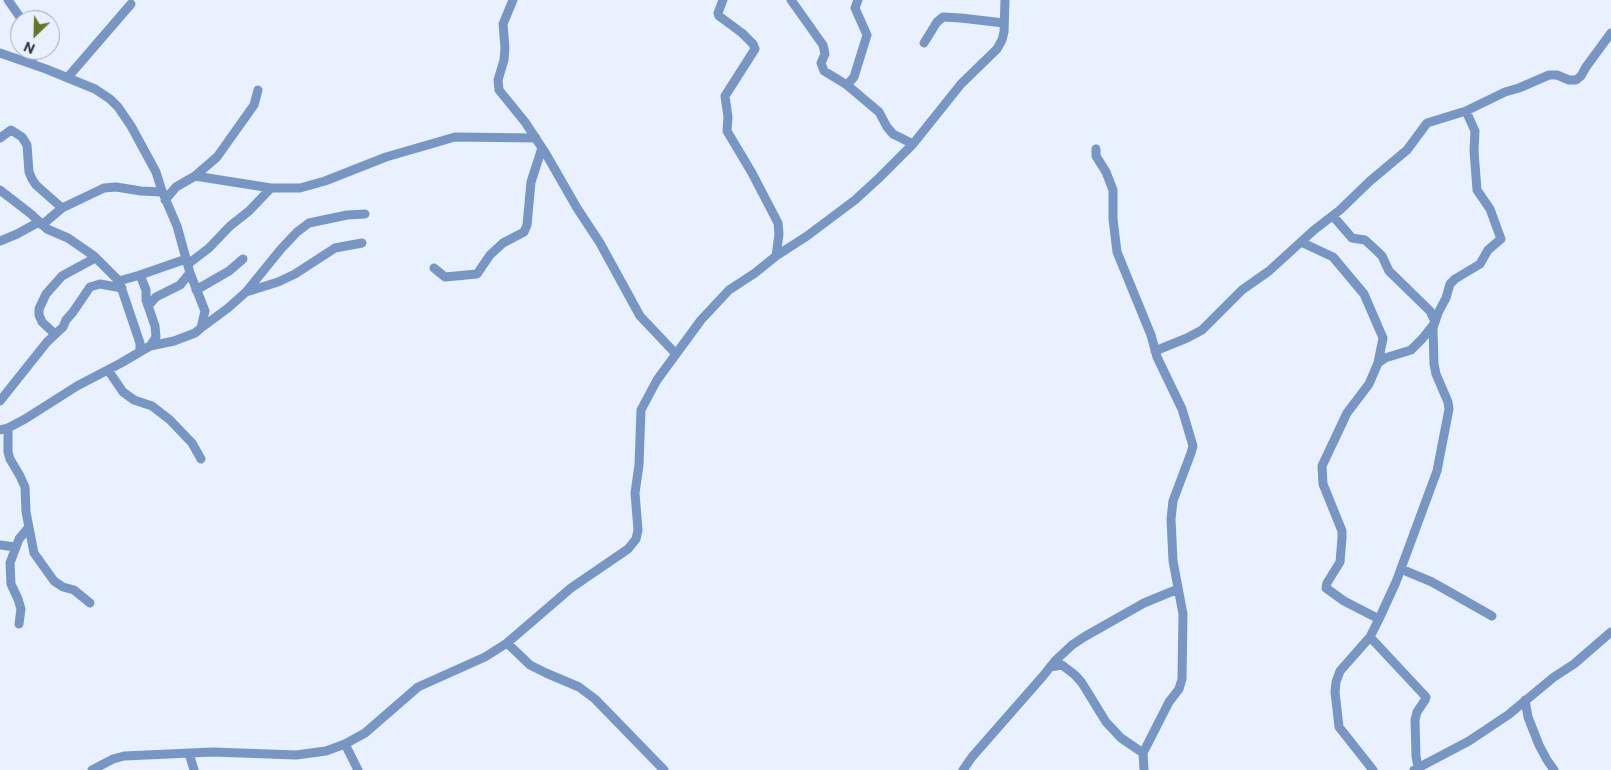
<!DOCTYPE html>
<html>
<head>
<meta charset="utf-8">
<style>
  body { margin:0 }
  #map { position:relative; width:1611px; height:770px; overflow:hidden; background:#e9f1fe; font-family:Commissioner,sans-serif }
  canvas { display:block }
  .north { position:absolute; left:10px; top:10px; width:50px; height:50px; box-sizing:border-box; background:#e9f1fe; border:1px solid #a0a8b5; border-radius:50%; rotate:204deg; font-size:14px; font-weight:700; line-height:20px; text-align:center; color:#323b47 }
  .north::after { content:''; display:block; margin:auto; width:18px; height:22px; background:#677623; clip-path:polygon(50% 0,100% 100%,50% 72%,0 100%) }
</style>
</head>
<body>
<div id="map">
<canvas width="1611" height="770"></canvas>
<div class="north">N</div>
</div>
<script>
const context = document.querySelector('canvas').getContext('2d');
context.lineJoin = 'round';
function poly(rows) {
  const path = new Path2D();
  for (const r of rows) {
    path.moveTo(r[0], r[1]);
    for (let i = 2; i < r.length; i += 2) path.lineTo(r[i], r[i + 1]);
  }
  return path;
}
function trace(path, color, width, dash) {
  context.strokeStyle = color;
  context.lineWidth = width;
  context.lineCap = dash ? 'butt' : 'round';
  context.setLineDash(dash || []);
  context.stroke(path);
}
const minor = poly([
  [8,0,22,20],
  [513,0,503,24,505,48,504,60,498,80,499,90,525,122,546,154,577,208,600,243,640,316,676,354],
  [723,0,718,13,719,16,742,33,753,44,755,49,725,96,728,117,727,131,752,173,778,223,779,234,776,256],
  [791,0,823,45,825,54,821,63,824,71,847,85,879,112,887,127,893,134,913,144],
  [924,43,937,22,943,17,961,18,1004,23],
  [0,53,46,69,95,89,110,99,118,107,131,126,156,172,162,191,177,226,190,273,205,311,201,328,195,333,174,341,150,346,121,363,77,386,25,419,8,428,0,430],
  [30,63,37,50],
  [68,77,131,4],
  [847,85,854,77,867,35,855,8,858,0],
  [0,138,11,130,22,137,27,145,29,172,32,179,36,185,62,208],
  [1096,149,1096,156,1106,172,1113,190,1113,219,1117,252,1151,335,1157,357,1182,409,1193,446,1191,453,1173,501,1171,519,1173,561,1183,614,1182,679,1179,689,1169,702,1143,753,1144,770],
  [195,176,271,188,300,188,325,181,386,157,455,137,536,138],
  [0,190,31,214,47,229,68,238,94,256,119,281,140,343,140,351],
  [165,200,176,187,195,176,217,157,254,105,258,90],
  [1333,216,1352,238,1365,240,1377,251,1382,256,1389,271,1430,311,1435,322],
  [42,225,62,208,104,188,116,187,141,191,162,192],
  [0,241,17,234,39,222],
  [1301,242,1333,257,1364,294,1383,338,1378,363],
  [188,264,209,248,230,226,249,211,271,188],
  [434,268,445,277,477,274,490,255,503,243,524,232,527,225,531,182,542,148],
  [140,275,146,290,146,300,155,326,156,337,151,345],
  [119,281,140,275,186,259],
  [196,290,229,271,243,259],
  [246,292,281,249,297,232,309,223,347,215,365,214],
  [148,306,156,297,180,285,190,273],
  [201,328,228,308,246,292,278,282,295,274,335,248,362,243],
  [55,334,42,322,39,315,39,309,46,294,62,276,95,258],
  [1155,351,1187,338,1202,330,1242,290,1269,271,1314,230,1340,210,1370,181,1407,150,1427,123,1466,111,1505,92,1519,88,1549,75,1557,75,1569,80,1576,80,1581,76,1586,67,1611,33],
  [108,370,123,392,134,400,152,406,170,420,192,443,201,459],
  [0,401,47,342,63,327,66,320,73,312,90,287,100,284,122,288],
  [8,428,8,452,10,459,20,476,25,487,26,512,34,553,54,581,63,587,74,590,90,603],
  [0,545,15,547],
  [1401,569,1432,582,1492,616],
  [1379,619,1344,601,1326,588,1327,583,1340,562,1342,538,1342,531,1323,484,1322,466,1347,413,1369,384,1378,363,1385,358,1411,350,1422,339,1434,324],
  [19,624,21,609,18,599,11,584,10,563,19,539,29,527],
  [1370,637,1426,697,1425,700,1417,712,1415,720,1416,756,1418,767],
  [507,643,530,665,546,673,579,687,595,699,664,770],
  [1050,667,1062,665,1075,675,1082,683,1106,722,1121,738,1143,753],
  [1525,700,1528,717,1539,745,1547,760,1554,770],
  [345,744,358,770],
  [189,753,194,770],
  [92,770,113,759,124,756,213,752,296,755,326,751,345,744,365,733,418,687,485,657,507,643,571,588,628,549,636,539,638,530,635,493,639,465,641,410,657,380,701,320,729,290,755,273,776,256,807,236,855,200,879,178,913,144,961,84,997,49,1002,40,1004,32,1005,0],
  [963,770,972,757,1043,676,1055,661,1072,645,1084,637,1144,603,1178,589],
  [1373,770,1339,727,1335,692,1336,682,1340,671,1370,637,1379,619,1396,582,1437,471,1449,409,1448,402,1436,374,1434,364,1433,328,1438,313,1446,298,1450,284,1455,279,1480,264,1488,250,1501,239,1490,209,1477,190,1474,151,1475,131,1466,111],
  [1414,770,1469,741,1508,715,1554,677,1574,664,1611,632]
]);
trace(minor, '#7796c4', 9);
</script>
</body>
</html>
